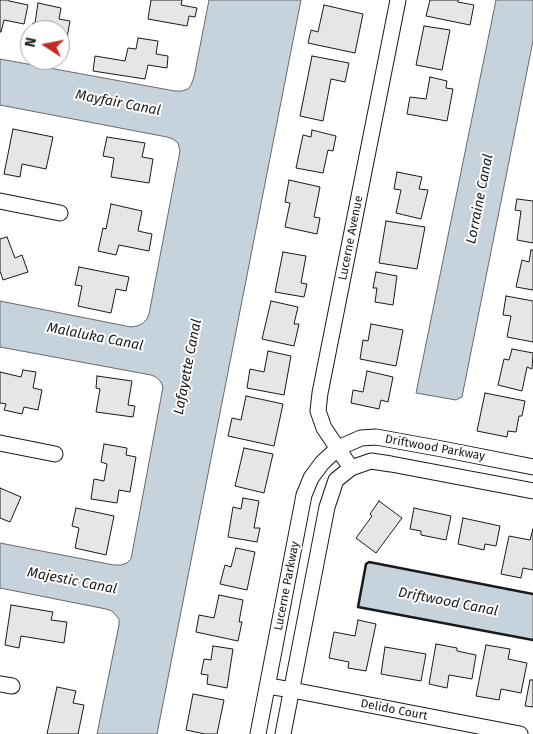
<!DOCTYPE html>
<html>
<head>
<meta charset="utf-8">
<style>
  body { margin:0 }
  #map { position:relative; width:533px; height:734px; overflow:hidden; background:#fff; font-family:"Fira Sans",sans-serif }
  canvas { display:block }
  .north { position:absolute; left:20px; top:20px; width:50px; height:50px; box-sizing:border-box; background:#fff; border:1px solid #a3a3a3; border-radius:50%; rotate:281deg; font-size:14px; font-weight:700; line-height:20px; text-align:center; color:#1a1a1a }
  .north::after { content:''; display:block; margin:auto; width:18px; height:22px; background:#c62828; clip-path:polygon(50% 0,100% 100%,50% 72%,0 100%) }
</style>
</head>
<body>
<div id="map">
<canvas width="533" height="734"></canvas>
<div class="north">N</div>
</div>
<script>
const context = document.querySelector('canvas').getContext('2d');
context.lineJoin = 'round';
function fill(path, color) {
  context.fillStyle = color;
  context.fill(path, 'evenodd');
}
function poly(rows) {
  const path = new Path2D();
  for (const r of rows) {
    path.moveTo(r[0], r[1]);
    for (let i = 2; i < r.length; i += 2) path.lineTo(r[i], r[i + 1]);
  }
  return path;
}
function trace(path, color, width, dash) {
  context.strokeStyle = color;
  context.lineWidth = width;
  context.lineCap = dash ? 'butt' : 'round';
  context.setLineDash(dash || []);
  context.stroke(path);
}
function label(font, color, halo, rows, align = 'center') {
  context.font = font + ' "Fira Sans",sans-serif';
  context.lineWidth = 4;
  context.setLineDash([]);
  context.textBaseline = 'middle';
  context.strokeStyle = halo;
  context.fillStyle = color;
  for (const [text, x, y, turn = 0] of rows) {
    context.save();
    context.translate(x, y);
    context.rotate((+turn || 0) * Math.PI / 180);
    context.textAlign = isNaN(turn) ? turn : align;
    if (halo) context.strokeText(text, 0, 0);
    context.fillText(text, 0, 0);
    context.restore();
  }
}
const water = poly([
  [209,0,301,0,157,734,97,734,119,625,119,619,112,611,106,609,0,588,0,543,114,565,121,565,127,563,131,559,163,387,161,382,156,377,151,375,0,347,0,301,131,327,137,326,142,324,147,319,149,314,180,151,178,143,173,139,167,137,0,105,0,59,175,91,182,91,188,89,191,85,194,77,209,0],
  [496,0,533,0,533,41,462,397,456,400,416,393,496,0],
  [369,562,533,594,533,640,358,607,366,564,369,562]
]);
const building = poly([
  [0,0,9,0,9,1,28,5,24,24,4,20,1,32,0,32,0,0],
  [151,0,182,0,181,5,197,8,195,17,189,16,187,26,148,19,151,0],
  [430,0,458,0,458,2,474,5,470,25,426,16,430,0],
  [38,3,61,8,59,19,70,21,65,49,60,48,60,30,32,30,33,23,35,23,38,3],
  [324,5,363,14,355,53,308,43,311,30,318,32,324,5],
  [424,26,450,30,442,70,416,65,424,26],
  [138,38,158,41,156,54,168,56,167,68,148,65,145,79,93,71,95,56,125,61,128,48,136,49,138,38],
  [312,56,349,63,345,82,331,79,323,121,300,116,312,56],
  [430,77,447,81,446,88,453,89,447,121,407,114,410,97,426,99,430,77],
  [13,129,53,137,46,169,22,164,20,177,4,174,13,129],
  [312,130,336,136,333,151,328,150,323,173,296,168,303,135,311,137,312,130],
  [107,137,145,143,142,157,153,159,149,183,111,177,114,158,103,156,107,137],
  [397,172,422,177,419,189,428,190,421,219,396,213,401,190,394,189,397,172],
  [289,180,320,187,314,217,320,218,317,234,285,227,290,203,285,202,289,180],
  [517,199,533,201,533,243,517,240,521,211,515,210,517,199],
  [111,204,142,211,138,231,152,234,149,251,119,245,116,255,98,251,103,228,106,229,111,204],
  [386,221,425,227,417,269,379,263,386,221],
  [7,237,15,258,22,255,28,272,3,280,0,271,0,239,7,237],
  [531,250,533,250,533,290,516,287,522,260,529,262,531,250],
  [283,252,306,256,301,283,307,284,304,297,275,292,283,252],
  [79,267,129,277,126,291,116,289,111,313,78,306,82,286,75,285,79,267],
  [376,272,397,276,393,305,375,302,377,288,373,288,376,272],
  [506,296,533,301,533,342,507,337,511,316,503,315,506,296],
  [271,301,298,307,294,324,299,324,294,346,262,339,271,301],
  [371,324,403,330,396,366,360,359,363,340,368,341,371,324],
  [512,349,533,353,532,369,527,367,522,391,498,385,504,359,509,360,512,349],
  [268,351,291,356,284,395,247,388,250,369,264,372,268,351],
  [23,370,36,372,33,388,42,390,38,410,24,407,22,414,4,410,6,404,0,403,0,372,21,377,23,370],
  [367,371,393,377,388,402,381,400,379,409,351,403,353,390,363,392,367,371],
  [97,376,132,381,128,405,135,406,133,417,96,412,100,389,96,388,97,376],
  [485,393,525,401,522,416,519,416,516,432,508,431,507,437,477,431,485,393],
  [246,396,283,404,274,446,228,436,232,418,241,420,246,396],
  [104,444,127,448,126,455,136,457,130,492,119,490,117,503,91,499,94,479,104,481,107,464,101,462,104,444],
  [244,448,273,454,264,493,235,486,244,448],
  [0,488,21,497,10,522,0,518,0,488],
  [243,498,259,501,254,528,260,528,257,542,228,537,233,507,241,509,243,498],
  [379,501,402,518,376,553,356,538,372,516,370,514,379,501],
  [76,508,114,516,106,555,75,548,79,528,72,526,76,508],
  [414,508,451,516,446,540,421,535,421,531,410,529,414,508],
  [463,518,500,526,496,546,485,544,484,550,458,544,463,518],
  [533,529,533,570,523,568,521,578,501,574,509,536,530,540,533,529],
  [236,548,255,552,247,590,220,584,225,565,231,567,236,548],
  [219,595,243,600,239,622,242,622,238,641,196,632,199,615,214,618,219,595],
  [11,605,53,612,51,620,67,622,64,643,21,636,19,648,5,645,11,605],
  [358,620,376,624,366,671,348,668,349,662,329,658,334,632,355,636,358,620],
  [436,644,457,648,457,651,476,655,472,679,449,675,447,688,429,684,436,644],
  [486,645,510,649,508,659,527,663,521,693,501,689,499,700,476,696,486,645],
  [213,646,233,649,227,688,207,684,208,675,201,674,204,659,211,660,213,646],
  [385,647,426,654,421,681,381,674,385,647],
  [530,680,533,680,533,707,525,706,530,680],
  [57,687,76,691,73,703,84,705,78,734,47,734,57,687],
  [193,694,224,700,217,734,205,734,186,730,193,694]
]);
const minor = poly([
  [0,201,60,213],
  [0,443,55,454],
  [351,468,324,428,318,411,320,393,398,0],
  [0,684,12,686],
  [268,686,292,690,520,734],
  [258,734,304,495,311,478,322,463,338,448,361,438,376,437,442,449,533,467],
  [283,734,327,507,336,480,351,468,371,461,391,464,533,491]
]);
const wall = poly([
  [533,594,369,562,366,564,358,607,533,640]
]);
const streetNames = [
  ["Lucerne Avenue",351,238,-79],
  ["Driftwood Parkway",435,448,10],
  ["Lucerne Parkway",287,586,-79],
  ["Delido Court",394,710,11]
];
const waterNames = [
  ["Mayfair Canal",118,103,11],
  ["Lorraine Canal",480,199,-79],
  ["Malaluka Canal",95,337,11],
  ["Lafayette Canal",188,367,-79],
  ["Majestic Canal",72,581,11],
  ["Driftwood Canal",448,602,11]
];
fill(water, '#c6d2dc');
trace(water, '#6a6a6a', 1);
fill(building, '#e6e6e6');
trace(building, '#1a1a1a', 1);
trace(minor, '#1a1a1a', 17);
trace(minor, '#fff', 15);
trace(wall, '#1a1a1a', 2.5);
label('12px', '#1a1a1a', '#fff', streetNames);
label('italic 14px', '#1a1a1a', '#fff', waterNames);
</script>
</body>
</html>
